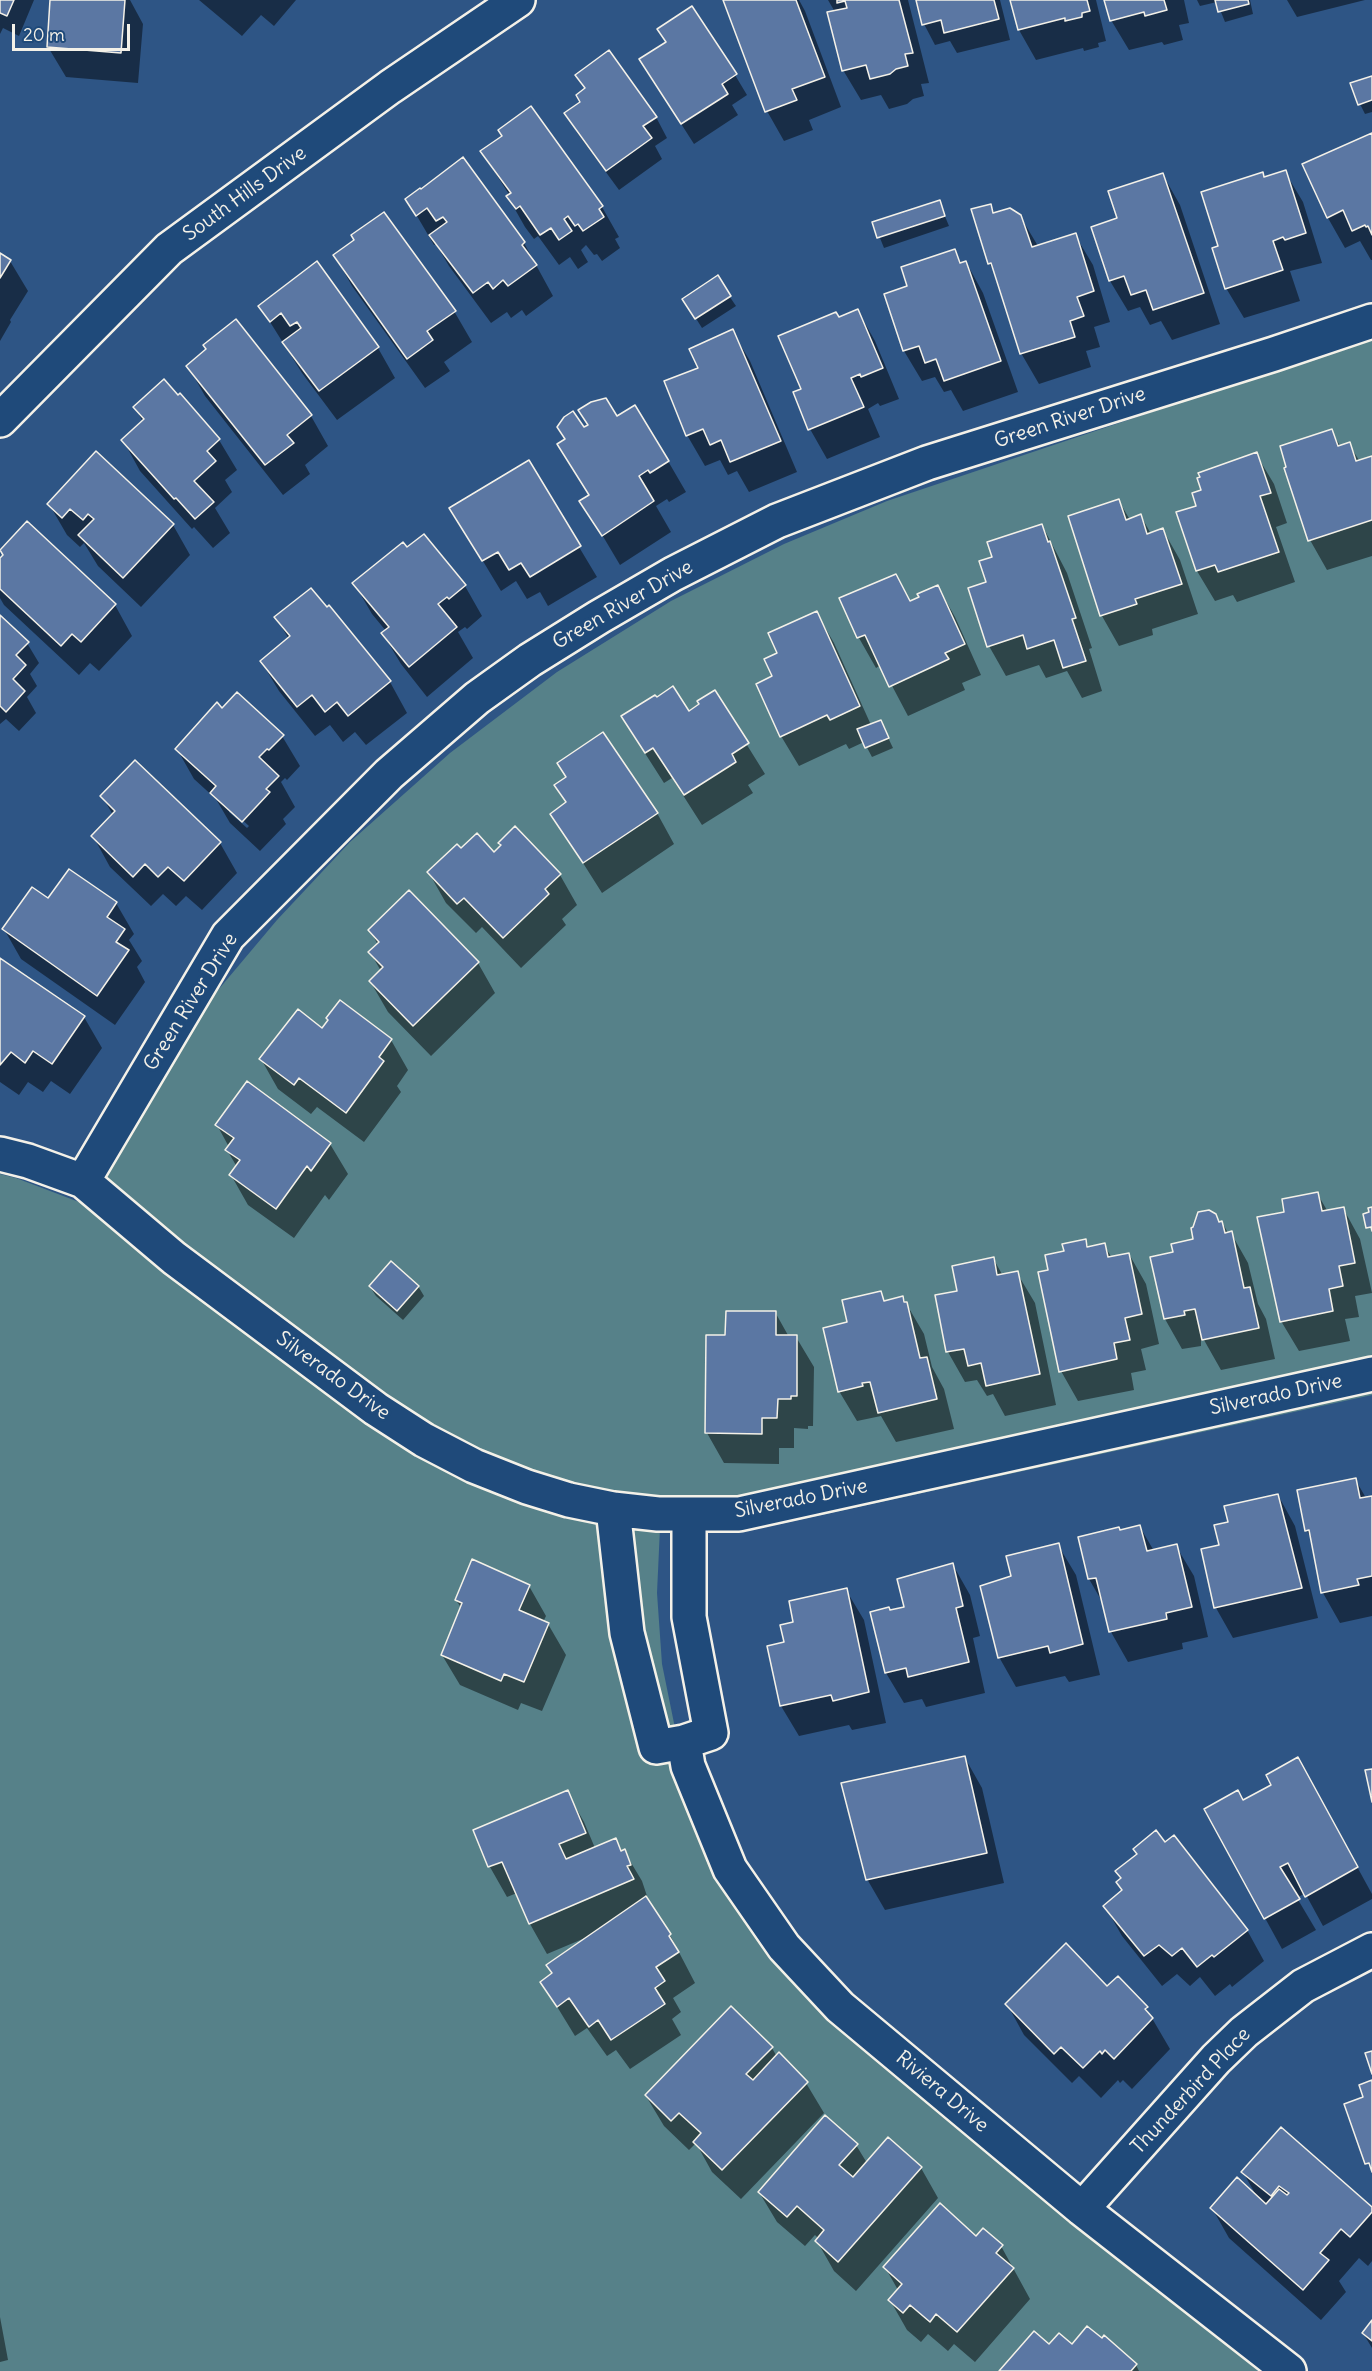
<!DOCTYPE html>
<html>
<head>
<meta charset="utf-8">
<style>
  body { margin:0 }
  #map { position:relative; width:1372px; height:2371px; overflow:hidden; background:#2e5585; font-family:Delius,sans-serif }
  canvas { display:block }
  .scale { position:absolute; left:12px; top:24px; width:118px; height:27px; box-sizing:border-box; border:3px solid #f4f1e8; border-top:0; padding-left:8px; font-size:18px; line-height:21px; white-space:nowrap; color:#f4f1e8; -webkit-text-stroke:4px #1f4a7a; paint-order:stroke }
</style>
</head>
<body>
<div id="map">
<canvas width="1372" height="2371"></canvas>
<div class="scale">20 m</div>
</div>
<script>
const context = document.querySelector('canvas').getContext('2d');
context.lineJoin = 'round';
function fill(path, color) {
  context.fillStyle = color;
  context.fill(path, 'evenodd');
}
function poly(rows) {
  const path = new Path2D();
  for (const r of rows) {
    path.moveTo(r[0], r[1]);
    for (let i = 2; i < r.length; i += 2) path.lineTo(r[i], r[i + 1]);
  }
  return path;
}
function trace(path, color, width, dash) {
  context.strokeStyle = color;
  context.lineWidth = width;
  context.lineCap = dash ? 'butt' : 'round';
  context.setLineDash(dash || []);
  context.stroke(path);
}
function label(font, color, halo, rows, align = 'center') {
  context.font = font + ' Delius,sans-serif';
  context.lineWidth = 6;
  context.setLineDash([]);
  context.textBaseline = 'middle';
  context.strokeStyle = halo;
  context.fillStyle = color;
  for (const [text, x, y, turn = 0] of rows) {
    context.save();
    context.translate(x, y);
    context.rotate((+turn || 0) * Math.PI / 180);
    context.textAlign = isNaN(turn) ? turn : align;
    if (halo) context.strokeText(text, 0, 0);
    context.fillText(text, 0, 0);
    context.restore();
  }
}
const green = poly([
  [1372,338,1372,1395,780,1524,707,1529,660,1528,657,1593,662,1664,676,1733,782,1944,1258,2371,0,2371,0,1174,16,1178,79,1202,146,1090,208,1002,277,920,350,842,450,753,557,672,671,601,784,544,887,501]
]);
const shadow = poly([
  [0,0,34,0,19,36,3,28,0,34],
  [52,0,130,0,143,24,138,83,66,77,48,47],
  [199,0,296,0,274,26,261,15,242,36],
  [724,0,799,0,805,11,841,107,809,120,813,130,784,141,767,111],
  [828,0,908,0,929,83,921,84,924,96,913,99,907,104,889,109,881,95,861,100,843,70,835,12],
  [918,0,1000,0,1010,40,957,53,950,41,935,45,924,24],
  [1012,0,1096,0,1106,41,1098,43,1099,47,1084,51,1083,48,1036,60,1019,30],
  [1106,0,1184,0,1189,23,1179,25,1183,40,1164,45,1162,42,1129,50,1111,20],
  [1197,0,1250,0,1253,14,1225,22,1217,2,1200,6],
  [1287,0,1365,0,1297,17],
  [577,75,656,117,667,138,655,146,662,159,619,190,578,134,566,113,581,102,586,89],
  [735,75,747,95,732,105,738,115,694,144,653,80],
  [1372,77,1372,112,1365,114,1360,104],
  [1372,134,1372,260,1371,260,1360,241,1345,248,1328,218,1304,165],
  [482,152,602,207,619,237,615,239,620,248,602,261,597,254,594,255,586,245,581,250,588,262,578,269,570,257,559,265,538,236,534,239,525,227,508,197,510,196],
  [463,159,524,243,553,296,526,316,522,310,511,318,507,312,491,323,449,266,436,244,434,245,407,199,421,191],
  [1285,172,1303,202,1322,263,1290,271,1300,301,1244,318,1226,288,1220,246,1265,179],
  [1163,175,1180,205,1220,324,1172,340,1161,321,1150,325,1140,307,1128,311,1110,281,1093,228,1119,219],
  [939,202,949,226,884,248,874,223],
  [990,205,995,214,1020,216,1038,246,1075,235,1093,265,1110,322,1094,327,1100,347,1086,351,1091,367,1039,384,1021,353,998,278,989,263],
  [954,251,962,264,966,262,983,293,1018,392,963,411,951,390,944,392,935,377,922,381,904,351,885,295,909,287],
  [0,255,10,261,28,291,10,320,11,322,0,341],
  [335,256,454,311,472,342,444,362,450,371,425,388,352,286],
  [316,264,378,348,395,378,337,420,302,373,260,306],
  [717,278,736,306,702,328,690,309],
  [858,311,875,341,899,399,880,406,878,403,868,409,880,437,827,459,810,429,802,389,839,319],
  [236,321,311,416,328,446,305,465,310,474,283,495,205,396,188,366],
  [732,331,750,361,797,472,749,492,737,471,728,475,720,460,705,466,687,435,700,369],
  [135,407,219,440,237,470,225,480,232,492,215,508,230,533,213,548,194,527,192,529,140,471,123,440,143,422],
  [583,429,668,461,686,492,669,502,667,499,656,506,671,532,620,565,582,501,590,497,576,474],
  [1331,431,1341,447,1349,444,1360,462,1372,458,1372,556,1327,570,1310,540],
  [1256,454,1274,484,1287,523,1276,527,1295,582,1237,602,1233,595,1215,601,1197,571,1178,513,1198,506,1203,491,1202,478],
  [1119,501,1130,520,1141,516,1151,534,1163,530,1180,560,1198,614,1152,629,1153,635,1119,646,1102,616,1069,517],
  [49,504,173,525,190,555,141,607,98,566,84,543,80,547,67,535],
  [27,523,115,605,132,636,99,671,90,663,79,675,4,605,0,598,0,561,4,557,1,551],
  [1042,525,1067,573,1092,648,1089,649,1102,691,1082,698,1067,671,1046,678,1039,665,1006,676,989,646,994,558],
  [469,538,579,547,597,577,548,606,540,592,527,599,516,581,501,591],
  [407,550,465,586,482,616,467,629,465,627,458,632,473,658,427,697,401,664,383,634,386,631,372,614,354,583],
  [938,587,955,617,981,675,962,683,965,690,908,716,881,665,876,668,859,638,841,599,910,603],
  [329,607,390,682,407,713,366,745,355,732,343,742,330,725,315,736,279,691,261,661,289,639,276,618,327,609],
  [816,612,834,643,871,725,880,721,893,748,872,757,864,742,849,749,846,744,799,766,781,736,774,677],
  [0,617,27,643,39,663,30,674,37,686,27,697,36,713,19,731,6,719,0,724],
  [714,692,765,774,748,785,753,793,702,825,672,778,664,783,641,747],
  [222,710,282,736,300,766,287,780,285,778,281,782,295,807,283,819,286,824,260,851,230,823,216,799,194,779,177,749],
  [229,808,249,826,247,828,229,812],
  [567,778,657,813,674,844,602,893,552,814,567,803,556,785],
  [102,796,220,843,237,873,202,910,186,896,176,906,163,894,151,906,110,867,93,836,113,815],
  [461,850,494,854,560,875,577,905,562,919,566,925,521,968,482,927,476,933,446,903,429,873],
  [69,871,116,903,134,934,129,940,142,961,137,967,145,982,115,1025,21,959,4,929,48,901],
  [370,930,478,963,495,993,431,1056,388,1012,370,981,381,971,370,952,378,945],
  [0,960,84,1017,102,1048,70,1094,51,1081,43,1092,28,1082,19,1095,0,1082],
  [322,1030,391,1040,408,1070,397,1086,401,1092,364,1142,317,1107,311,1114,278,1089,261,1059],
  [217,1125,330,1144,348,1174,329,1200,325,1195,294,1238,248,1205,231,1175,237,1167,227,1150,229,1147],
  [1317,1193,1328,1212,1343,1208,1360,1239,1372,1293,1355,1296,1359,1317,1345,1319,1350,1341,1299,1351,1281,1321,1286,1213],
  [1222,1222,1228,1233,1231,1233,1248,1263,1258,1304,1266,1319,1275,1359,1221,1370,1204,1340,1201,1341,1201,1346,1182,1349,1165,1319,1152,1258,1175,1253],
  [1085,1241,1089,1248,1104,1245,1112,1258,1129,1254,1146,1284,1159,1344,1141,1349,1146,1370,1131,1373,1134,1390,1078,1401,1061,1371,1050,1271,1065,1252],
  [993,1258,1003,1276,1017,1273,1035,1303,1056,1405,1005,1416,993,1394,987,1396,977,1380,965,1382,948,1352,959,1292],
  [418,1286,424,1296,403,1320,376,1296,370,1287],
  [880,1293,885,1302,903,1298,924,1334,932,1367,944,1389,954,1429,896,1442,881,1416,857,1421,839,1391,849,1323],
  [775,1312,789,1337,796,1337,814,1367,813,1426,808,1426,808,1429,794,1428,794,1448,779,1448,779,1464,724,1463,707,1433,727,1336],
  [1355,1479,1366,1498,1372,1497,1372,1616,1340,1623,1323,1593,1312,1540,1307,1531,1299,1491],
  [1278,1495,1295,1526,1318,1618,1233,1638,1216,1608,1220,1546,1230,1523],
  [1140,1527,1154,1551,1176,1546,1194,1576,1208,1637,1182,1643,1183,1649,1128,1662,1111,1632,1104,1605,1089,1579,1120,1531],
  [1058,1545,1076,1575,1100,1675,1069,1682,1065,1676,1016,1687,999,1657,1013,1577],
  [953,1565,970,1595,980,1636,973,1638,985,1693,926,1707,922,1699,904,1703,886,1673,872,1613,905,1608],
  [529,1586,546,1616,543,1622,548,1624,566,1655,542,1711,521,1703,518,1710,460,1685,442,1655,462,1609,456,1600],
  [846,1590,864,1620,886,1723,852,1730,849,1725,799,1736,781,1706,786,1643,795,1623],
  [965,1758,982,1788,1004,1883,885,1910,867,1879],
  [1315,1790,1372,1894,1372,1899,1323,1926,1305,1893,1297,1898,1316,1930,1282,1949,1265,1918,1243,1802],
  [567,1792,584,1822,595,1848,615,1840,622,1852,624,1851,642,1881,647,1896,645,1896,670,1935,695,1983,673,1998,681,2012,672,2019,681,2035,630,2069,616,2050,607,2056,587,2028,575,2036,542,1982,553,1975,585,1938,547,1954,530,1924,517,1893,507,1897,490,1867,475,1831],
  [1118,1883,1247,1930,1264,1961,1232,1987,1230,1984,1215,1996,1200,1977,1190,1986,1177,1974,1162,1986,1122,1936,1105,1906,1123,1892],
  [1107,1988,1146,2008,1170,2049,1132,2089,1123,2080,1120,2083,1118,2080,1101,2098,1079,2076,1072,2083,1024,2035,1007,2004],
  [772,2048,777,2057,806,2083,824,2113,741,2199,712,2172,696,2143,689,2150,664,2126,646,2096],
  [856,2145,867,2163,921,2168,938,2198,856,2291,834,2271,817,2241,819,2239,815,2235,805,2246,777,2222,759,2192],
  [1243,2172,1372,2209,1372,2261,1368,2266,1359,2258,1339,2281,1346,2292,1321,2320,1229,2238,1212,2208,1257,2197],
  [976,2238,1001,2246,1030,2299,975,2362,954,2344,948,2351,928,2334,921,2342,907,2330,890,2300,898,2290,885,2267],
  [0,2317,8,2360,0,2362],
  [1372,2322,1372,2348,1363,2333],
  [1104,2337,1136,2365,1139,2371,1001,2371,1050,2346,1072,2346,1102,2340]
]);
const building = poly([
  [0,0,14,0,7,16,0,13,0,0],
  [50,0,125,0,121,53,47,47,50,0],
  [723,0,796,0,825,77,792,89,797,100,765,112,723,0],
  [837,0,899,0,913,53,905,54,908,66,896,69,890,74,870,79,866,65,842,71,827,12,847,8,845,1,837,3,837,0],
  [916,0,994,0,999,19,944,33,941,20,922,25,916,0],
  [1010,0,1087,0,1090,11,1082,13,1082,17,1065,21,1065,18,1018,30,1010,0],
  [1104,0,1164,0,1167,10,1145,16,1144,12,1110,21,1104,0],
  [1215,0,1248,0,1249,4,1218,12,1215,0],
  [692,6,737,74,722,84,728,94,681,124,639,59,666,42,657,29,692,6],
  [609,50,657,117,643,126,652,138,606,171,564,113,580,102,576,95,585,88,575,75,609,50],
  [1372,76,1372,100,1358,105,1350,83,1372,76],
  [531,106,603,206,599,209,604,217,583,231,578,224,575,226,568,216,564,219,572,231,559,240,551,228,540,235,520,206,516,209,506,196,511,193,480,151,502,136,498,130,531,106],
  [1372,133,1372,235,1368,226,1366,227,1365,225,1352,231,1343,210,1327,218,1302,164,1372,133],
  [463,157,525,242,522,245,537,265,508,286,503,280,493,289,488,282,473,293,429,235,447,222,443,217,436,221,427,208,416,216,405,199,420,188,421,189,463,157],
  [1286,170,1306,233,1285,240,1283,237,1273,241,1283,270,1225,289,1212,248,1218,246,1201,192,1263,172,1264,177,1286,170],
  [1163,173,1204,293,1153,310,1146,290,1131,295,1124,276,1109,281,1091,227,1117,218,1108,191,1163,173],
  [940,200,945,216,877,238,872,222,940,200],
  [991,204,993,213,1010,208,1021,215,1032,247,1076,233,1094,291,1077,297,1084,316,1070,321,1075,337,1020,354,991,263,988,264,971,209,991,204],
  [384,212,456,311,427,331,433,340,407,359,333,255,354,240,351,235,384,212],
  [955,249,960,263,966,261,1001,361,944,381,936,359,925,363,919,346,903,351,884,294,907,286,901,267,955,249],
  [0,253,11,260,0,278,0,253],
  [317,261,379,347,319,391,282,342,301,328,297,322,290,326,281,313,270,322,258,306,317,261],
  [718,275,731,296,695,319,682,299,718,275],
  [858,309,883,368,861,377,860,374,851,378,864,407,808,430,793,392,801,389,778,336,836,312,839,317,858,309],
  [236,319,312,415,287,435,294,443,265,465,186,366,206,349,203,345,236,319],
  [733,329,781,441,730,462,721,440,710,445,703,429,686,436,664,381,698,368,689,349,733,329],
  [164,379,178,395,180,393,220,439,207,451,216,461,194,481,214,502,195,519,176,498,174,499,121,440,144,419,133,407,164,379],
  [606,398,617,416,635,405,669,461,650,473,648,470,639,476,654,501,602,536,579,501,589,495,557,444,565,439,557,427,564,417,573,411,584,427,588,425,578,410,591,402,606,398],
  [1332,429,1338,446,1350,442,1356,461,1372,456,1372,520,1308,541,1284,468,1286,467,1280,446,1332,429],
  [96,451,174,524,123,578,78,535,94,519,88,514,83,520,70,509,62,518,47,504,96,451],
  [1257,452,1271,493,1260,496,1279,552,1218,572,1215,565,1196,571,1176,512,1196,506,1192,493,1201,490,1197,478,1200,477,1198,473,1257,452],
  [529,460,581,546,530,577,521,563,509,570,498,552,482,561,449,508,529,460],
  [1119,499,1126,520,1141,514,1147,534,1163,528,1182,584,1135,599,1137,604,1100,616,1068,516,1119,499],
  [27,521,116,604,81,642,72,634,61,646,0,589,0,558,3,555,0,550,27,521],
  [1042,524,1048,542,1050,541,1076,618,1072,619,1086,661,1063,668,1054,640,1027,649,1023,635,987,647,968,588,986,582,979,561,992,557,987,542,1042,524],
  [424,534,466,585,449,599,447,597,438,604,457,627,409,667,381,633,389,627,352,583,403,542,407,547,424,534],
  [896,574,910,601,919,597,917,594,938,585,965,644,945,653,949,659,889,687,865,635,857,638,839,598,896,574],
  [311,588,327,607,329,605,391,681,348,716,337,702,325,712,312,695,297,707,260,661,290,636,274,617,311,588],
  [817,611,860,706,830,720,827,715,780,737,756,684,772,676,764,659,777,653,768,633,817,611],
  [0,615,29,642,16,655,26,665,13,679,25,691,6,712,0,706,0,615],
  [673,686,689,711,699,704,697,701,715,690,749,743,732,754,736,762,684,795,653,748,645,753,621,716,655,695,657,697,673,686],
  [237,692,284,735,269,750,267,749,259,757,279,776,266,789,270,792,242,822,210,793,216,786,175,749,217,702,222,708,237,692],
  [881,720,889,738,865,748,857,729,881,720],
  [603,732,658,813,583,863,550,814,566,802,554,785,566,777,557,763,603,732],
  [135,760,221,842,184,881,168,867,158,877,145,864,133,877,91,836,115,811,100,796,135,760],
  [515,826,561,874,545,889,549,894,503,938,464,898,457,904,427,872,457,844,461,848,477,833,494,852,501,845,498,843,515,826],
  [69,869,117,902,107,917,125,929,116,942,129,950,97,996,2,929,32,887,48,898,69,869],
  [409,890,479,962,413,1026,369,981,383,967,368,952,379,942,368,930,409,890],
  [0,958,85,1016,52,1064,33,1051,25,1063,11,1052,0,1065,0,958],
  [340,1000,392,1039,379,1057,384,1061,346,1113,299,1078,294,1085,259,1059,298,1009,322,1028,328,1020,326,1018,340,1000],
  [247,1081,331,1143,311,1171,307,1166,276,1209,229,1175,240,1160,225,1150,234,1138,215,1125,247,1081],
  [1318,1192,1322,1211,1344,1207,1355,1263,1339,1266,1343,1286,1329,1289,1333,1311,1280,1322,1257,1217,1284,1212,1282,1199,1318,1192],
  [1372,1207,1372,1231,1371,1227,1366,1228,1363,1214,1369,1212,1368,1208,1372,1207],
  [1209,1210,1216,1214,1219,1222,1222,1221,1225,1233,1232,1231,1244,1288,1250,1287,1259,1328,1202,1340,1195,1309,1184,1311,1185,1315,1164,1319,1150,1257,1173,1252,1171,1244,1193,1239,1191,1228,1193,1227,1198,1212,1209,1210],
  [1086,1239,1087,1247,1105,1243,1108,1257,1129,1253,1142,1314,1125,1318,1130,1340,1114,1343,1117,1359,1059,1372,1038,1272,1048,1270,1045,1255,1064,1251,1062,1244,1086,1239],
  [994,1257,997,1275,1018,1271,1040,1374,986,1386,981,1363,968,1366,964,1349,946,1352,935,1295,957,1291,952,1266,994,1257],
  [391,1261,419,1286,397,1311,369,1286,391,1261],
  [881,1291,884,1301,903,1296,904,1302,907,1302,920,1358,927,1357,937,1399,878,1413,870,1382,862,1383,863,1386,838,1392,823,1328,847,1322,842,1300,881,1291],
  [726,1311,776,1311,776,1335,797,1335,797,1396,791,1396,791,1399,778,1399,777,1418,762,1418,762,1434,705,1433,706,1335,725,1335,726,1311],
  [1356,1478,1360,1498,1372,1496,1372,1576,1357,1579,1359,1585,1321,1593,1309,1530,1305,1531,1297,1490,1356,1478],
  [1278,1494,1302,1588,1214,1608,1201,1549,1219,1545,1214,1525,1228,1522,1224,1506,1278,1494],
  [1140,1525,1147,1551,1177,1544,1192,1607,1166,1613,1167,1619,1109,1632,1096,1578,1088,1579,1078,1537,1119,1527,1120,1530,1140,1525],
  [1059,1543,1083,1644,1050,1653,1048,1646,998,1658,980,1586,1011,1576,1006,1556,1059,1543],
  [472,1559,530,1585,519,1610,549,1623,524,1682,504,1674,501,1681,441,1655,462,1603,455,1600,472,1559],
  [953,1563,963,1606,956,1608,969,1662,908,1677,906,1668,885,1673,870,1612,889,1607,890,1610,904,1607,897,1579,953,1563],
  [847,1588,869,1692,833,1701,831,1695,780,1706,767,1646,784,1642,780,1625,793,1622,789,1601,847,1588],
  [965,1756,987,1853,866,1880,841,1783,965,1756],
  [1298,1757,1358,1867,1305,1897,1288,1863,1280,1867,1300,1899,1264,1919,1204,1809,1238,1790,1243,1800,1271,1785,1266,1775,1298,1757],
  [1372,1769,1372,1802,1365,1770,1372,1769],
  [568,1790,586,1833,559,1844,566,1859,616,1838,621,1851,625,1849,631,1865,627,1866,634,1879,529,1924,502,1862,488,1867,473,1830,568,1790],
  [1156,1830,1165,1842,1174,1835,1248,1930,1214,1957,1212,1955,1197,1967,1182,1948,1172,1956,1159,1945,1144,1956,1103,1906,1122,1890,1116,1882,1121,1878,1115,1871,1137,1854,1133,1849,1156,1830],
  [646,1896,671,1934,669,1936,679,1952,656,1967,665,1981,655,1988,665,2004,611,2040,598,2020,589,2027,569,1998,557,2007,540,1982,552,1973,546,1965,646,1896],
  [1066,1943,1107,1986,1118,1976,1148,2007,1145,2009,1153,2018,1114,2059,1105,2050,1102,2054,1100,2051,1083,2068,1061,2047,1054,2054,1005,2004,1066,1943],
  [731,2006,773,2047,746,2074,753,2080,779,2052,808,2082,722,2170,693,2142,701,2133,679,2113,671,2121,645,2095,731,2006],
  [1372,2051,1372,2074,1365,2053,1372,2051],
  [1372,2080,1372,2172,1369,2163,1365,2164,1344,2104,1363,2097,1359,2085,1372,2080],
  [825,2115,858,2144,839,2165,853,2177,888,2137,922,2167,838,2262,815,2241,824,2230,797,2206,787,2217,758,2192,825,2115],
  [1281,2127,1372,2207,1372,2212,1350,2237,1341,2229,1320,2253,1329,2260,1303,2290,1210,2208,1237,2177,1266,2204,1279,2189,1287,2195,1289,2193,1279,2186,1271,2196,1241,2172,1281,2127],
  [940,2203,976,2236,983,2228,1003,2245,996,2253,1014,2268,957,2332,936,2314,930,2322,910,2305,903,2313,888,2300,902,2284,883,2267,940,2203],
  [1372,2320,1372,2341,1362,2333,1372,2320],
  [1087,2326,1102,2338,1104,2335,1137,2364,1131,2371,999,2371,1034,2331,1049,2344,1059,2333,1072,2344,1087,2326]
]);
const minor = poly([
  [0,420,169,249,390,87,518,0],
  [0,1154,28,1161,83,1181,174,1258,376,1409,424,1440,474,1466,527,1487,569,1500,613,1509,658,1514,739,1514,1372,1374],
  [83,1181,228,936,389,774,477,698,530,660,599,617,673,574,777,521,927,463,1274,354,1372,321],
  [613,1509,627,1633,656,1747,684,1742,711,1733,689,1617,689,1515],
  [684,1742,688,1766,730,1869,784,1947,840,2007,1082,2209,1289,2371],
  [1082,2209,1216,2059,1244,2032,1303,1986,1372,1950]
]);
const streetNames = [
  ["South Hills Drive",245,194,-36],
  ["Green River Drive",1070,418,-18],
  ["Green River Drive",623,605,-30],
  ["Green River Drive",191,1002,-58],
  ["Silverado Drive",333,1376,36],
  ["Silverado Drive",1276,1395,-12],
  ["Silverado Drive",801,1499,-11],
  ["Thunderbird Place",1191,2091,-47],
  ["Riviera Drive",942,2092,40]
];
fill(green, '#568189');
fill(shadow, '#0007');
fill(building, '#5b77a3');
trace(building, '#f4f1e8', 1.5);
trace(minor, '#f4f1e8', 38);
trace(minor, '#1f4a7a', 33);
label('20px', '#f4f1e8', '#1f4a7a', streetNames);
</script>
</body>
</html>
